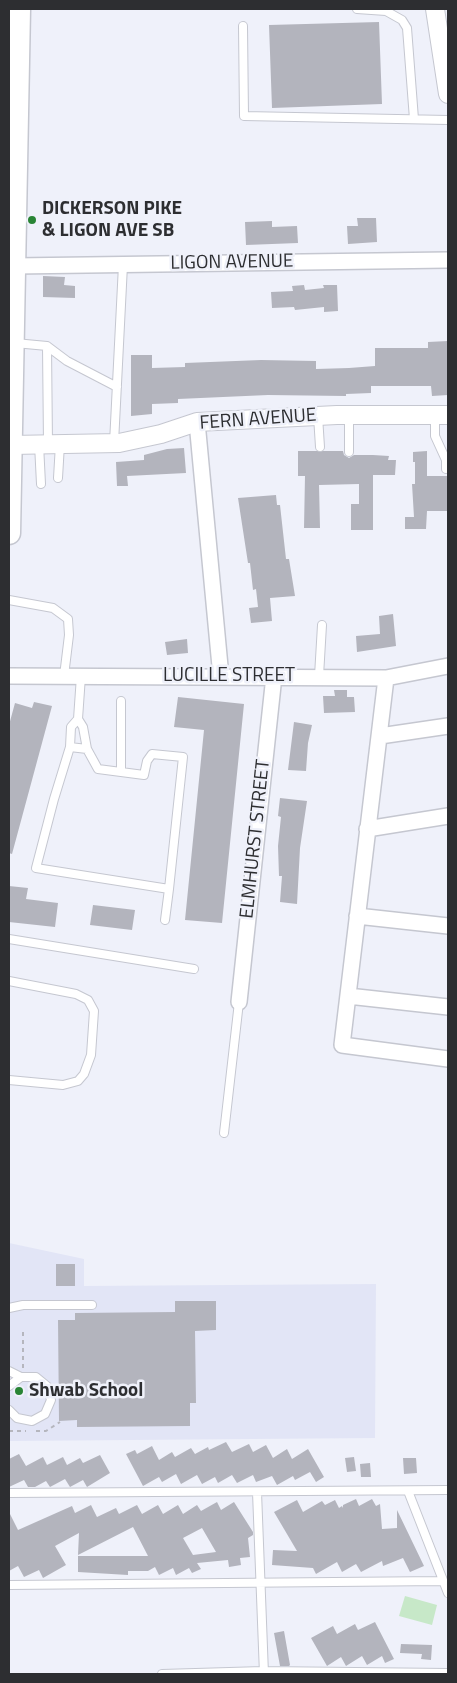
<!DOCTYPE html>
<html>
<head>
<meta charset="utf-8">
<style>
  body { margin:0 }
  #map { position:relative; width:457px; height:1683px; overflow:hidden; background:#eff1fa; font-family:"Titillium Web",sans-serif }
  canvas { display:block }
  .frame { position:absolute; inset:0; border:10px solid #2d2e31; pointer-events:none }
</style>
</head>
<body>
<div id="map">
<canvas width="457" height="1683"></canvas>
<div class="frame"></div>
</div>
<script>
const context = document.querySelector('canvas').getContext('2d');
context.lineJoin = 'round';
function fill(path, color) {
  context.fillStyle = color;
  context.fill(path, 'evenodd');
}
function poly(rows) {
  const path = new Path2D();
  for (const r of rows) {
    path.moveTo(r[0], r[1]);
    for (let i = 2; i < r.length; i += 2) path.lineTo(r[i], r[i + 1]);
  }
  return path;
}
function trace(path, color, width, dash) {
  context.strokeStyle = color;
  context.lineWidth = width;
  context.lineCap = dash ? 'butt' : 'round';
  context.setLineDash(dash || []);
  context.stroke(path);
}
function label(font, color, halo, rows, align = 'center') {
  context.font = font + ' "Titillium Web",sans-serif';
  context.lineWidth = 5;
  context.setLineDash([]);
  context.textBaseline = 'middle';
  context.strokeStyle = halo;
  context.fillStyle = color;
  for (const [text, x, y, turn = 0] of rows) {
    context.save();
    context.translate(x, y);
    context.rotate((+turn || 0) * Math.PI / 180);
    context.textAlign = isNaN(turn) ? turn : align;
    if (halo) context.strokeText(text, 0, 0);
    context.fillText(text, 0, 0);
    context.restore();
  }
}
const built = poly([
  [9,1243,84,1259,84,1286,376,1284,375,1438,9,1441]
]);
const green = poly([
  [405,1596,437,1605,432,1625,399,1616]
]);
const building = poly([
  [379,22,382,104,272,108,269,25],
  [357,218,376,218,377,242,348,244,347,226,358,226],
  [272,221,272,227,297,226,298,243,246,245,245,222],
  [43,276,65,277,64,285,75,286,75,298,43,297],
  [304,285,305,290,324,288,323,285,337,285,338,311,324,312,324,307,295,310,294,307,272,308,271,292,293,291,292,286],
  [448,341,448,395,432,396,431,386,371,386,371,393,346,394,346,396,268,395,178,399,178,403,152,404,152,414,131,416,131,355,152,355,152,368,185,367,185,363,261,360,316,361,316,369,349,368,375,366,375,348,428,348,428,342],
  [184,448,186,473,127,476,128,486,117,486,116,462,144,460,144,455,167,449],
  [298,451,343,451,344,455,349,458,354,455,373,455,389,456,388,460,396,460,395,475,373,475,373,530,351,530,351,504,359,504,359,484,319,485,320,528,304,528,305,476,298,476],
  [427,451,427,476,448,476,448,511,427,511,426,529,405,529,405,517,414,517,412,484,415,484,415,462,413,462,413,452],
  [276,495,277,505,280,505,286,559,289,559,295,596,270,598,272,621,251,623,249,608,258,607,256,589,253,590,250,563,248,563,238,498],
  [393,614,396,646,357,652,356,636,380,634,379,616],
  [187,639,188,653,167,655,165,642],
  [334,690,347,690,347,697,354,697,355,712,324,713,323,696,335,696],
  [178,697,244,704,222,923,185,920,204,730,174,727],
  [34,702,52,706,12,854,9,853,9,725,15,703,32,708],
  [294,722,312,725,308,743,306,771,288,770],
  [280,798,307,801,300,848,297,904,280,902,282,876,279,876,278,846,281,817,278,816],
  [9,886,28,888,26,899,58,903,55,927,9,922],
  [93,905,135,910,132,930,90,925],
  [56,1264,75,1264,75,1286,56,1286],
  [175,1301,216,1301,216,1330,195,1331,196,1403,190,1403,190,1426,77,1427,77,1420,59,1421,58,1320,75,1320,75,1313,175,1312],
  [226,1442,232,1452,249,1444,253,1452,266,1445,273,1458,287,1449,292,1459,308,1449,324,1477,316,1482,310,1472,295,1480,293,1476,277,1485,272,1476,256,1482,253,1475,237,1483,232,1475,218,1483,215,1477,202,1484,197,1475,181,1484,176,1474,162,1482,159,1477,143,1486,126,1454,135,1450,137,1454,152,1446,159,1460,172,1452,175,1457,191,1448,195,1454,208,1447,209,1450],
  [19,1454,26,1466,43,1457,47,1465,63,1457,67,1465,80,1458,83,1463,100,1455,110,1473,87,1487,83,1480,70,1487,65,1479,50,1487,46,1481,35,1487,28,1487,24,1480,9,1487,9,1459],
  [354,1457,356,1471,347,1472,345,1458],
  [403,1458,416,1458,417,1473,404,1474],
  [370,1463,371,1477,361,1477,360,1464],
  [356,1499,359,1506,372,1499,376,1506,380,1504,382,1529,397,1528,397,1510,424,1566,410,1572,403,1558,383,1566,382,1561,361,1572,356,1564,342,1572,337,1562,316,1574,313,1568,272,1565,273,1550,297,1551,274,1512,297,1500,303,1512,322,1501,325,1505,335,1500,339,1508,342,1506,343,1508,343,1505],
  [217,1502,221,1510,234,1502,253,1532,253,1535,248,1538,250,1557,240,1558,241,1565,229,1567,228,1560,197,1563,201,1569,192,1573,189,1568,176,1575,173,1568,159,1575,155,1567,148,1571,128,1571,128,1575,78,1572,78,1556,148,1556,133,1527,78,1555,79,1533,55,1546,66,1565,43,1578,39,1570,24,1577,18,1566,9,1571,9,1512,18,1530,72,1506,75,1513,91,1505,97,1517,116,1508,119,1514,137,1505,142,1514,158,1505,163,1514,178,1505,183,1514,197,1505,201,1511],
  [202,1528,216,1552,193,1555,183,1538],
  [375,1622,394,1659,385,1663,382,1656,367,1665,362,1656,346,1666,341,1657,327,1666,311,1638,333,1626,337,1634,355,1624,358,1630],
  [284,1631,290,1665,289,1666,280,1666,274,1633],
  [401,1644,432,1645,431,1660,421,1659,422,1654,400,1653]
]);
const path = poly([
  [23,1368,23,1328],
  [9,1431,26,1431],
  [36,1431,46,1431,60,1422]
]);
const service = poly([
  [357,9,386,11,402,20,407,28,414,119],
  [243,26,244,116,448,120],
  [15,343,47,346,67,361,117,387],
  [47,346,48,444],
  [435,415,435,436,446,460,446,469],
  [318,416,320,447],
  [114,443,123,265],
  [39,444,41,484],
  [349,452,349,415],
  [58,478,60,444],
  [9,600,53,608,68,619,69,635,64,676],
  [81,676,78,719,83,727,87,749],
  [319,676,322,625],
  [70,747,87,749,98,769,144,775,147,761,152,754,183,757,169,889,36,868,54,799,70,747,71,727,78,719],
  [121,772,121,701],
  [165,920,169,889],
  [9,939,194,969],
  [9,981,76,994,88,1000,94,1011,91,1055,84,1074,78,1081,63,1085,9,1080],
  [224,1133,239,1002],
  [9,1308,23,1305,92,1305],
  [9,1371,21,1377],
  [9,1386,21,1377,36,1377,47,1386,51,1400,45,1414,32,1421,17,1418,9,1410],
  [408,1491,448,1593],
  [257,1492,264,1674],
  [9,1493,448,1490],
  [9,1585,443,1581],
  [162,1674,263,1671,448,1673]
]);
const minor = poly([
  [15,266,448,260],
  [197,422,221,677],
  [9,676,386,678,448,666],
  [386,678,342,1045,448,1059],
  [380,736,448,726],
  [367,829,448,816],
  [357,916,448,926],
  [348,996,448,1007],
  [239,1002,274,676]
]);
const tertiary = poly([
  [435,9,448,94],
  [11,445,119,443,161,434,197,422,337,415,448,415]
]);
const primary = poly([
  [9,533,19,9]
]);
const markers = [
  [32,220,5,"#298435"],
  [19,1391,5,"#298435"]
];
const poiNames = [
  ["DICKERSON PIKE",42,209],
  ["& LIGON AVE SB",42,231],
  ["Shwab School",29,1391]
];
const streetNames = [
  ["LIGON AVENUE",232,263,-1],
  ["FERN AVENUE",258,420,-4],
  ["LUCILLE STREET",229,676],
  ["ELMHURST STREET",256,839,-84]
];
fill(built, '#e2e5f6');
fill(green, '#c7e8c8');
fill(building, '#b3b4bd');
trace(service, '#c5c7d0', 10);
trace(minor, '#c5c7d0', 18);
trace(tertiary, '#c5c7d0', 20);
trace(primary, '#c5c7d0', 25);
trace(path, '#b5b6be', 2, [4, 4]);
trace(service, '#fff', 8);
trace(minor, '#fff', 15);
trace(tertiary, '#fff', 18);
trace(primary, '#fff', 22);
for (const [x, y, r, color] of markers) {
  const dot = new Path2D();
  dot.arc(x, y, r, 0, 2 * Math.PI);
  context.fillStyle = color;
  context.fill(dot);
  trace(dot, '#eff1fa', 2);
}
label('bold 19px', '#2d2e31', '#eff1fa', poiNames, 'left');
label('19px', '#2d2e31', '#eff1fa', streetNames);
</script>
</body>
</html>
